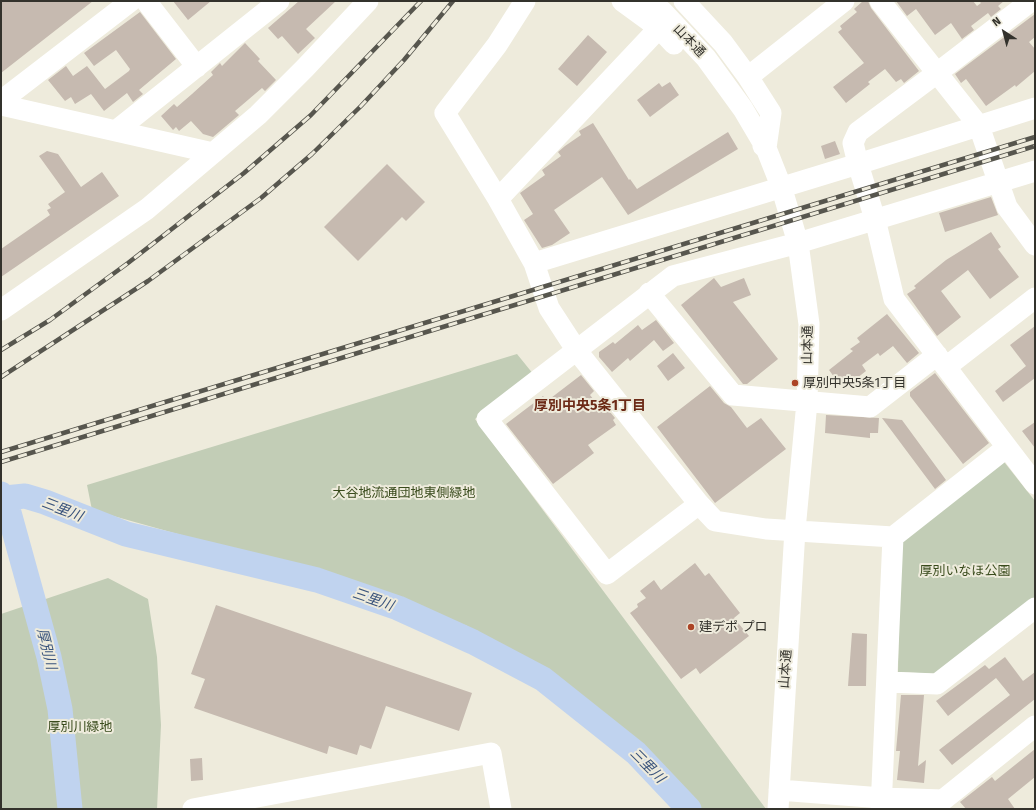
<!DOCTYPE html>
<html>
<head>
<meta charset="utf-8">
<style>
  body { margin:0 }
  #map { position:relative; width:1036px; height:810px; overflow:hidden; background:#eeebdc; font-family:"Fira Sans",sans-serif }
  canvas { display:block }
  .frame { position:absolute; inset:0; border:2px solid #33322c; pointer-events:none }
  .north { position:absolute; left:984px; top:12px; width:40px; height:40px; -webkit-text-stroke:3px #eeebdc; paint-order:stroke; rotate:324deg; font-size:11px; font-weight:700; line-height:16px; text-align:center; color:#33322c }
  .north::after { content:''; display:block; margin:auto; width:14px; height:18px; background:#33322c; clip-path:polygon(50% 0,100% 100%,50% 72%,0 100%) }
</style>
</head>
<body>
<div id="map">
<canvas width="1036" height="810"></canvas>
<div class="frame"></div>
<div class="north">N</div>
</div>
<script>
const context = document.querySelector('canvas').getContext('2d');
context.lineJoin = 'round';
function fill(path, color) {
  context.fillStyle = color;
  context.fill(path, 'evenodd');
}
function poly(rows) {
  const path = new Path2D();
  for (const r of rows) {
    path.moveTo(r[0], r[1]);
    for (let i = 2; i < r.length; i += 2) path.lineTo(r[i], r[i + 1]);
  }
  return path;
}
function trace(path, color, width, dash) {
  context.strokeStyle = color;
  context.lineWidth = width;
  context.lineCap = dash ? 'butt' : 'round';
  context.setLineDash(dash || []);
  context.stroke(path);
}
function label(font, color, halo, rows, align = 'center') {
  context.font = font + ' "Fira Sans","Noto Sans JP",sans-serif';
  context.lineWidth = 4;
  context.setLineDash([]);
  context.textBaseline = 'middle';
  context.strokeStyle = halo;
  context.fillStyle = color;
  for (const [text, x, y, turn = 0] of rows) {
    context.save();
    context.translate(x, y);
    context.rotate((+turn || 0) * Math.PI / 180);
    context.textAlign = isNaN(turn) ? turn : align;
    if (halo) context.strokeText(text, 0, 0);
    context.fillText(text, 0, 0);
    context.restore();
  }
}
const green = poly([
  [517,354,534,375,475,419,766,809,693,809,631,738,552,674,467,626,377,590,92,510,87,485],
  [1001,458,1035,501,1035,598,939,674,898,672,900,541],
  [108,578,148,599,157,657,161,725,157,809,1,809,1,614]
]);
const river = poly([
  [1,494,5,498,49,657,60,709,70,809],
  [5,498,25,496,45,502,126,534,317,580,398,608,473,642,543,679,636,753,689,809]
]);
const building = poly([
  [1,1,93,1,1,73],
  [173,1,211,1,188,20],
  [299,1,336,1,306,29,315,38,298,54,282,36,278,39,268,28],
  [863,1,868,1,871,8,919,71,904,83,901,79,896,82,885,69,868,82,870,84,846,103,833,87,864,63,838,32,842,29,840,26,857,12,854,9],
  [896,1,973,1,977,6,981,3,979,1,1004,1,998,6,1001,9,991,17,988,13,971,26,974,30,962,39,951,23,935,35,916,9,907,16],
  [140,12,176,59,139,90,143,94,133,102,127,93,104,111,91,94,75,104,71,97,65,101,48,80,66,66,73,76,87,66,105,89,129,71,130,69,116,50,94,66,84,53],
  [1035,14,1035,37,1029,42,1035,49,1035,71,1016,87,1015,85,986,106,966,79,961,83,955,74],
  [588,35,607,52,577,86,558,69],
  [245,43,260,59,258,61,276,80,265,91,262,88,235,111,239,115,213,137,203,134,191,121,179,131,176,127,173,130,161,116,174,104,177,107,192,94,213,75,211,72,220,63,222,66],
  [670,82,679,95,650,117,637,100,659,83,662,87],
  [593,123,629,180,630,179,637,189,728,132,738,149,628,215,602,177,554,210,570,233,552,245,542,248,524,220,533,214,520,193,545,175,542,170,561,156,558,152,565,146,581,135,579,131],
  [835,141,840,154,825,159,821,146],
  [47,151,58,154,81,187,102,172,119,196,1,277,1,249,50,215,47,210,51,208,48,204,65,192,39,156],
  [387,164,425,202,406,221,402,217,358,261,324,227],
  [991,197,998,215,945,232,939,213],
  [991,232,1001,247,998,249,1019,277,990,299,968,270,941,291,961,317,937,336,907,294,916,288,914,286,946,260],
  [714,278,721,287,744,278,751,295,733,302,778,359,747,384,743,384,681,305],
  [887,314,919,353,907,363,893,346,880,356,878,353,862,365,866,371,843,389,829,370,853,351,850,349,860,342,857,338],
  [656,320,674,343,663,351,654,340,630,361,628,358,612,372,599,357,599,352,613,342,615,344,638,325,642,330],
  [1035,326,1035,378,1003,402,995,391,1026,366,1010,345],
  [673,353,685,368,668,381,657,366],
  [935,373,989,443,963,464,910,396,910,392],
  [581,375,594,391,590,395,601,409,605,406,615,418,613,420,616,425,588,445,594,453,553,484,506,424,543,396,547,401],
  [710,386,724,403,731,407,747,428,761,418,786,449,715,503,657,427],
  [826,415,879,418,878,433,870,433,870,438,825,433],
  [882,418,902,420,946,480,935,489],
  [1035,422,1035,448,1022,431],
  [695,563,705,576,709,573,740,613,734,618,749,636,700,674,696,668,681,679,630,613,638,607,637,604,646,598,640,591,654,580,661,590],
  [216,605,472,693,459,731,386,706,371,749,360,745,357,755,329,746,327,754,194,708,205,679,191,674],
  [852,633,867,634,866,686,848,686],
  [1005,657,1023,681,1035,672,1035,699,952,765,939,750,1010,695,996,678,948,716,936,701,985,665,989,669],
  [901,695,924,695,918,766,926,760,924,783,897,780,900,751,896,751],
  [1035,749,1035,777,1008,799,1015,809,966,809,960,802,992,777,995,781],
  [202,758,203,780,191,781,190,759]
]);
const minor = poly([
  [146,1,197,67],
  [525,1,497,45,445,113,498,199,534,263,549,308,577,351,699,504,715,521,766,529,893,537,1006,448],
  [622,1,659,28,674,44],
  [649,1,662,11,706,58,743,109,766,148,781,186,798,243,809,324,807,402,795,530,778,809],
  [684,1,723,43,748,77,771,113,766,148,763,146],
  [880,1,979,126,1007,207,1035,245],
  [1031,1,937,73,858,132,853,143,858,164,875,219,894,299,1035,484],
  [748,77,844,1],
  [1,101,131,1],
  [1,105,213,153],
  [117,130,279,1],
  [498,199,659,28],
  [534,263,858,164,1035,108],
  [649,293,733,395,870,407,937,355],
  [1,310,147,209,258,115,305,68,368,1],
  [946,367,1035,298],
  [699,504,607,574,487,419,673,276,798,243,1035,171],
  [888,682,937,684,1035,608],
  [779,790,882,798,943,800,1035,726],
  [193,809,491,753,501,809],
  [881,809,893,537]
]);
const rail = poly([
  [1,350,50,320,128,263,244,173,311,115,421,1],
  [1,377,148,281,261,198,312,154,361,106,404,60,453,1],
  [1,452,1035,137],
  [1,462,1035,146]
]);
const markers = [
  [795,383,4,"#ac4426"],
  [691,627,4,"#ac4426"]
];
const streetNames = [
  ["山本通",689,41,46],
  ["山本通",808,345,-89],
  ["山本通",786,669,-86]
];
const poiNames = [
  ["厚別中央5条1丁目",803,383],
  ["建デポ プロ",699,627]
];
const parkNames = [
  ["大谷地流通団地東側緑地",404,493],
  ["厚別いなほ公園",965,571],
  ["厚別川緑地",80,727]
];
const neighbourhoodNames = [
  ["厚別中央5条1丁目",590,406]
];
const waterNames = [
  ["三里川",62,510,21],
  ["三里川",373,600,19],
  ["厚別川",46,649,76],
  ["三里川",647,766,45]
];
fill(green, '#c2cdb6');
trace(river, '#c0d3ef', 25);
fill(building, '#c6bab0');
trace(minor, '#fff', 21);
trace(rail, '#57564e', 4.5);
trace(rail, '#eeebdc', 3, [9]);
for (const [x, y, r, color] of markers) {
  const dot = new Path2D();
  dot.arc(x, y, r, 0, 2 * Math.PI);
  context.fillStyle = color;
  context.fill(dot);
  trace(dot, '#eeebdc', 1.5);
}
label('13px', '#33322c', '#eeebdc', streetNames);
label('13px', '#33322c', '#eeebdc', poiNames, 'left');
label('13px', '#394b1c', '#eeebdc', parkNames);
label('bold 14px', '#6c2a17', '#eeebdc', neighbourhoodNames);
label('italic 14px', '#39537c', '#eeebdc', waterNames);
</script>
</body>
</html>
